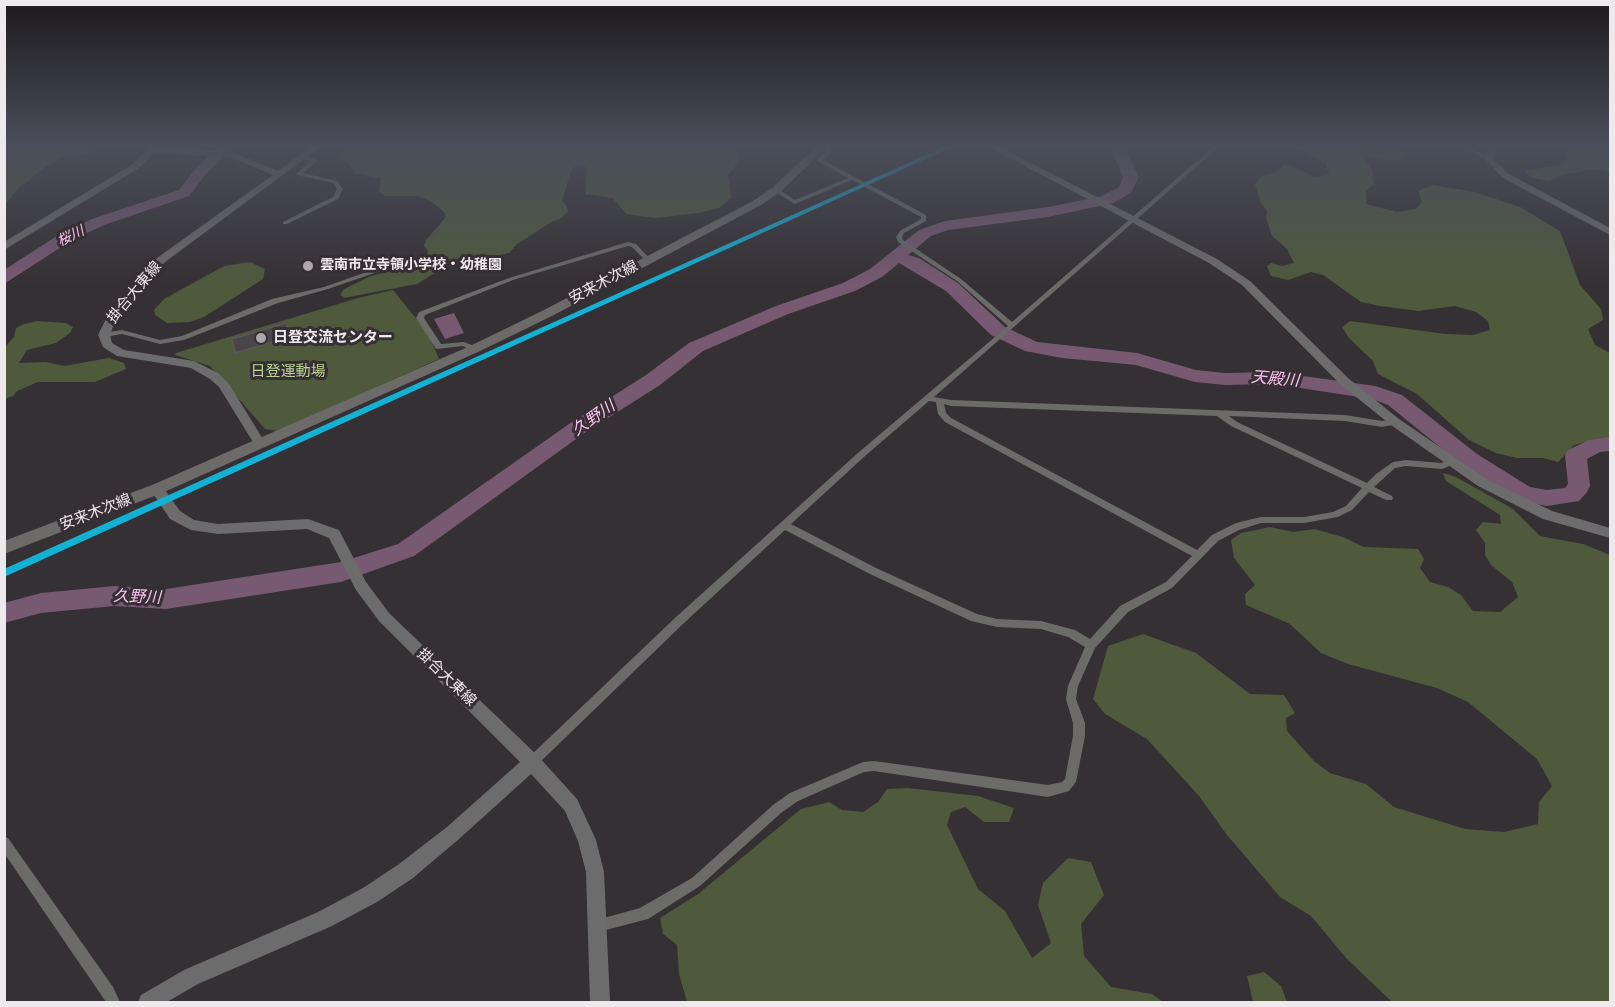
<!DOCTYPE html>
<html>
<head>
<meta charset="utf-8">
<style>
  body { margin:0 }
  #map { position:relative; width:1615px; height:1007px; overflow:hidden; background:#353033; font-family:"Nunito Sans",sans-serif }
  canvas { display:block }
  .frame { position:absolute; inset:0; border:6px solid #eee9ed; pointer-events:none }
</style>
</head>
<body>
<div id="map">
<canvas width="1615" height="1007"></canvas>
<div class="frame"></div>
</div>
<script>
const context = document.querySelector('canvas').getContext('2d');
context.lineJoin = 'round';
function fill(path, color) {
  context.fillStyle = color;
  context.fill(path, 'evenodd');
}
function poly(rows) {
  const path = new Path2D();
  for (const r of rows) {
    path.moveTo(r[0], r[1]);
    for (let i = 2; i < r.length; i += 2) path.lineTo(r[i], r[i + 1]);
  }
  return path;
}
function trace(path, color, width, dash) {
  context.strokeStyle = color;
  context.lineWidth = width;
  context.lineCap = dash ? 'butt' : 'round';
  context.setLineDash(dash || []);
  context.stroke(path);
}
function label(font, color, halo, rows, align = 'center') {
  context.font = font + ' "Nunito Sans","Noto Sans JP",sans-serif';
  context.lineWidth = 6;
  context.setLineDash([]);
  context.textBaseline = 'middle';
  context.strokeStyle = halo;
  context.fillStyle = color;
  for (const [text, x, y, turn = 0] of rows) {
    context.save();
    context.translate(x, y);
    context.rotate((+turn || 0) * Math.PI / 180);
    context.textAlign = isNaN(turn) ? turn : align;
    if (halo) context.strokeText(text, 0, 0);
    context.fillText(text, 0, 0);
    context.restore();
  }
}
const green = poly([
  [5,146,104,146,86,155,64,157,47,166,20,187,5,204],
  [336,146,739,146,740,152,738,163,728,175,731,198,719,208,698,213,656,218,626,214,613,198,585,194,587,168,582,165,572,168,562,201,567,206,568,212,560,219,553,221,517,244,509,253,482,259,462,256,417,284,344,298,340,295,344,289,371,276,419,264,426,259,428,251,424,246,426,240,446,217,444,212,432,202,417,196,385,196,379,192,381,178,356,174,349,164,339,158,342,148],
  [1293,146,1359,146,1371,150,1393,147,1409,154,1400,160,1389,161,1369,156,1365,159,1372,169,1374,184,1366,191,1366,204,1397,212,1416,209,1422,202,1418,191,1433,185,1475,192,1520,207,1560,231,1580,285,1601,309,1603,320,1588,329,1595,345,1610,353,1610,439,1597,439,1574,445,1558,462,1543,458,1517,458,1496,453,1469,440,1417,394,1378,374,1373,361,1349,338,1342,327,1350,321,1445,334,1473,335,1490,330,1488,321,1476,312,1455,306,1418,311,1380,306,1361,302,1323,275,1311,272,1288,280,1271,276,1267,266,1271,263,1282,266,1294,263,1287,249,1272,236,1266,218,1267,211,1261,203,1255,185,1262,176,1276,172,1284,165,1290,165,1314,177,1329,175,1326,164],
  [1563,146,1610,146,1610,172,1594,169,1562,175,1549,181,1532,178,1525,171,1559,165,1567,158],
  [250,262,265,269,263,279,204,317,190,322,167,323,155,315,154,310,164,299,224,266],
  [393,290,428,333,439,359,278,431,265,429,210,366,175,355,176,353,358,298],
  [37,321,66,323,73,327,70,333,56,343,27,350,19,363,46,362,64,366,109,358,124,363,126,369,95,382,38,382,17,391,13,396,5,399,5,347,14,337,16,328,24,324],
  [1443,473,1456,477,1513,509,1540,536,1583,544,1610,555,1610,1002,1392,1002,1346,958,1311,916,1280,897,1227,835,1199,796,1147,739,1105,714,1093,699,1108,646,1143,634,1196,653,1250,694,1284,695,1295,713,1286,718,1287,731,1314,761,1330,773,1366,784,1394,807,1465,829,1504,832,1538,824,1539,802,1552,786,1537,759,1468,702,1437,688,1348,664,1321,653,1290,624,1246,605,1245,594,1255,585,1234,558,1231,540,1241,533,1270,527,1293,532,1314,529,1343,537,1364,547,1418,549,1424,559,1420,568,1430,582,1448,587,1461,595,1473,611,1500,612,1518,597,1512,582,1491,565,1485,555,1485,543,1476,530,1483,522,1501,524,1500,515,1446,481],
  [908,788,978,796,1014,808,1009,822,984,822,965,807,951,812,947,825,978,889,1005,911,1032,958,1051,943,1038,905,1043,883,1068,858,1091,862,1104,895,1081,924,1084,956,1111,987,1152,994,1163,1002,687,1002,679,974,677,945,663,934,660,918,698,894,801,809,829,802,842,810,863,812,878,802,887,789],
  [1264,972,1281,986,1287,1002,1253,1002,1247,976]
]);
const water = poly([
  [454,313,464,333,445,339,434,319]
]);
const river = poly([
  [220,146,236,146,206,174,189,196,104,225,72,240,4,284,4,270,60,234,92,219,179,190,196,168,220,146],
  [1110,146,1124,146,1139,177,1131,193,1113,203,1048,217,948,230,931,236,908,255,919,258,958,283,1005,327,1037,342,1137,353,1196,370,1225,373,1274,372,1375,386,1402,395,1477,454,1530,487,1547,490,1565,488,1568,484,1565,455,1568,450,1589,440,1610,437,1610,451,1600,452,1587,459,1590,486,1587,492,1579,501,1547,506,1516,500,1461,464,1388,405,1372,399,1274,384,1225,385,1195,382,1136,365,1062,358,1025,351,991,335,946,291,899,263,882,277,855,291,788,314,703,351,660,385,583,434,414,556,341,582,166,609,114,606,41,613,4,623,4,603,41,593,114,586,166,589,341,562,398,544,569,424,646,375,689,343,776,306,843,283,870,269,919,230,945,221,1048,207,1102,196,1119,187,1123,177,1110,146]
]);
const building = poly([
  [286,323,290,337,235,353,232,339,286,323]
]);
const street = poly([
  [824,146,830,146,832,151,823,160,926,215,926,221,904,233,902,237,903,240,961,279,1012,322,1214,146,1220,146,934,397,951,400,1345,415,1382,421,1395,419,1398,420,1399,422,1398,424,1382,427,1345,421,1229,416,1237,422,1367,483,1376,474,1393,462,1406,460,1441,463,1451,459,1455,462,1454,464,1442,469,1406,466,1395,468,1374,487,1392,496,1393,498,1392,500,1386,500,1369,492,1352,510,1338,517,1304,523,1261,523,1239,530,1218,541,1172,588,1128,612,1095,648,1078,686,1076,699,1085,723,1085,736,1076,782,1069,791,1048,797,874,771,864,772,798,801,781,813,700,886,648,919,598,932,593,931,592,926,593,921,640,908,692,878,773,805,790,793,863,762,874,761,1048,785,1062,782,1065,779,1073,736,1073,723,1066,699,1068,686,1085,647,1068,637,1041,629,997,627,971,621,870,574,785,530,684,623,536,766,532,767,528,766,526,762,528,758,676,617,859,452,1008,326,957,281,898,242,896,237,900,231,921,219,921,217,852,180,795,204,774,191,774,189,778,189,795,200,848,178,817,161,817,159,826,151,824,146],
  [929,401,936,402,938,414,945,422,1192,556,1166,582,1120,606,1090,639,1075,630,1041,621,997,619,977,614,876,568,791,524,865,456,929,401],
  [944,404,951,406,1217,416,1231,426,1362,488,1346,506,1333,512,1304,517,1261,517,1236,523,1212,535,1197,550,951,418,946,413,944,404],
  [1459,146,1467,146,1492,159,1487,160,1459,146],
  [303,155,318,160,303,173,337,181,343,189,338,199,287,224,283,224,283,222,333,197,337,189,333,183,297,175,297,173,311,161,301,158,301,156,303,155],
  [628,242,636,244,650,259,650,261,646,261,632,247,628,246,513,280,425,315,424,318,441,344,464,342,477,347,477,351,471,351,463,346,436,349,416,318,419,312,509,278,628,242],
  [384,266,386,267,386,269,328,289,278,303,184,340,160,344,122,334,104,337,100,335,104,333,122,330,160,340,182,336,272,299,324,287,384,266],
  [4,836,8,838,113,987,120,1002,106,1002,4,853,4,836]
]);
const secondary = poly([
  [151,146,230,151,278,171,312,146,322,146,165,262,114,324,110,335,112,343,124,350,194,361,218,373,229,384,266,444,264,447,256,447,219,387,210,379,191,368,117,356,103,347,98,335,105,321,157,258,273,175,229,157,154,153,139,168,4,250,4,242,133,164,151,146],
  [987,146,998,146,1217,259,1250,281,1348,378,1399,419,1488,480,1552,511,1610,528,1610,538,1543,519,1478,486,1391,425,1340,384,1242,285,1209,263,987,146],
  [1488,146,1496,146,1493,159,1509,174,1610,228,1610,235,1503,178,1485,159,1488,146],
  [157,484,162,486,180,511,194,520,218,524,308,519,339,530,366,582,389,613,538,756,577,799,596,840,604,872,610,1002,590,1002,586,872,578,841,565,811,531,774,459,839,413,878,377,902,332,926,198,984,167,1002,138,1002,141,995,184,970,318,912,363,888,399,864,447,827,520,762,379,621,356,590,329,538,307,529,218,534,191,530,170,519,150,489,157,484]
]);
const primary = poly([
  [817,146,828,146,780,192,761,205,552,316,478,352,162,493,4,554,4,541,152,485,470,346,544,310,753,201,772,188,817,146]
]);
const rail1 = poly([
  [946,146,954,146,4,577,4,569,946,146]
]);
const markers = [
  [308,266,6,"#ada8ac"],
  [261,338,6,"#ada8ac"]
];
const farWaternames = [
  ["桜川",71,237,-26]
];
const farPoinames = [
  ["雲南市立寺領小学校・幼稚園",320,266]
];
const streetNames = [
  ["安来木次線",604,283,-28],
  ["掛合大東線",135,293,-50],
  ["安来木次線",96,513,-21],
  ["掛合大東線",446,678,44]
];
const poiNames = [
  ["日登交流センター",273,338]
];
const parkNames = [
  ["日登運動場",288,372]
];
const waterNames = [
  ["天殿川",1275,380,5],
  ["久野川",594,419,-35],
  ["久野川",137,598,2]
];
fill(green, '#4f593c');
fill(water, '#775972');
fill(river, '#775972');
fill(building, '#494548');
trace(building, '#5b585a', 1.5);
fill(street, '#6b6b69');
fill(secondary, '#6d6c6c');
fill(primary, '#6c6b6a');
fill(rail1, '#13b2d5');
const sky = context.createLinearGradient(0, 0, 0, 287);
sky.addColorStop(0, '#1d1a1c');
sky.addColorStop(0.51, '#4b4e5b');
sky.addColorStop(1, '#4b4e5b00');
context.fillStyle = sky;
context.fillRect(0, 0, 1615, 287);
for (const [x, y, r, color] of markers) {
  const dot = new Path2D();
  dot.arc(x, y, r, 0, 2 * Math.PI);
  context.fillStyle = color;
  context.fill(dot);
  trace(dot, '#362f34', 2);
}
label('italic 14px', '#fdc3f3', '#362f34', farWaternames);
label('bold 14px', '#eee9ed', '#362f34', farPoinames, 'left');
label('15px', '#eee9ed', '#362f34', streetNames);
label('bold 15px', '#eee9ed', '#362f34', poiNames, 'left');
label('15px', '#bbd393', '#362f34', parkNames);
label('italic 16px', '#fdc3f3', '#362f34', waterNames);
</script>
</body>
</html>
